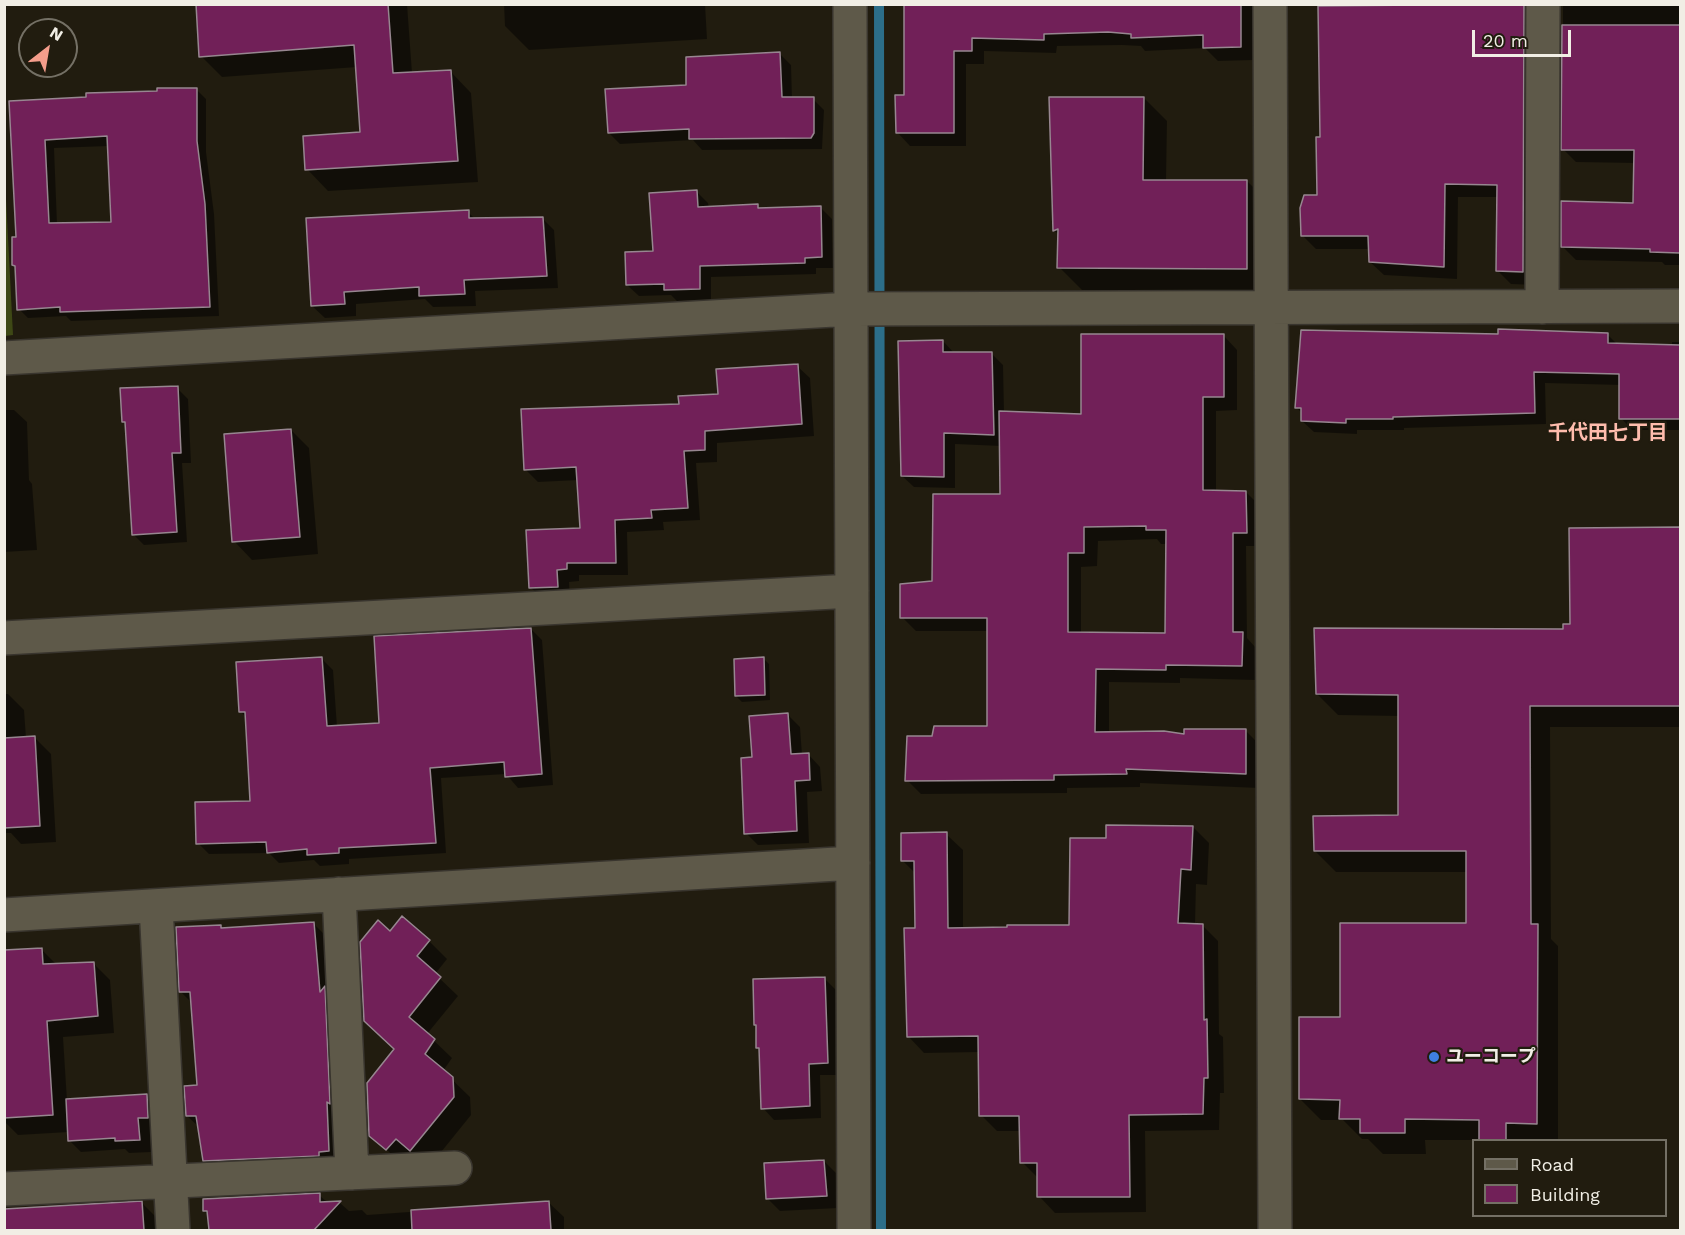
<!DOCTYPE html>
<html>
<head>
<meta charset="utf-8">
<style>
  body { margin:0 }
  #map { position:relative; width:1685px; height:1235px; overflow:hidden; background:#211c0f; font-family:"Work Sans",sans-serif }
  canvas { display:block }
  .frame { position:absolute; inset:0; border:6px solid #f1eee5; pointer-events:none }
  .legend { position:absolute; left:1472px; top:1139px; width:195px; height:78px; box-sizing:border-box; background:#211c0f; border:2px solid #747065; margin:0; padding:8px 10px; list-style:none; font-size:18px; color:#f1eee5 }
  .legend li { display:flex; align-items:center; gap:12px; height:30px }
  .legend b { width:30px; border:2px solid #747065 }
  .north { position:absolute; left:18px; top:18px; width:60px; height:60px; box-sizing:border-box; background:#211c0f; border:2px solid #747065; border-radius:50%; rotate:31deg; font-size:16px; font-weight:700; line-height:24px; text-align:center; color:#f1eee5 }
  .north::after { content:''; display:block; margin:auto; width:21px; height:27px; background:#f49d8b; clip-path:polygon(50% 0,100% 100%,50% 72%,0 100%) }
  .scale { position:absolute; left:1472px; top:30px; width:99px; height:27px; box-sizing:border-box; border:3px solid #f1eee5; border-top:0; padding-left:8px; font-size:18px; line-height:21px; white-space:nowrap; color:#f1eee5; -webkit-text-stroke:4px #211c0f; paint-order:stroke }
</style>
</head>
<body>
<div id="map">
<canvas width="1685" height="1235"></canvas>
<div class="frame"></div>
<ul class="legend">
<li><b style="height:8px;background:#5e5949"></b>Road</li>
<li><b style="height:16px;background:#712058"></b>Building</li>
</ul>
<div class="north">N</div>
<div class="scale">20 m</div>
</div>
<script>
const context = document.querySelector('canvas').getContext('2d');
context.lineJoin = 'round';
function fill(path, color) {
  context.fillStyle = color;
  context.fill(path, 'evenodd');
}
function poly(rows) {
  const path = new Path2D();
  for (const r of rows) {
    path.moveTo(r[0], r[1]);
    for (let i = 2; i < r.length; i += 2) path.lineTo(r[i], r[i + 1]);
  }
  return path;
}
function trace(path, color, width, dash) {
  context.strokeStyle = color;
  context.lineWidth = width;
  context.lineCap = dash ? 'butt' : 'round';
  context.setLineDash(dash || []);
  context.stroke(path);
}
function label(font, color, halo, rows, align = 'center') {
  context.font = font + ' "Work Sans","Noto Sans JP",sans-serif';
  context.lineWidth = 4.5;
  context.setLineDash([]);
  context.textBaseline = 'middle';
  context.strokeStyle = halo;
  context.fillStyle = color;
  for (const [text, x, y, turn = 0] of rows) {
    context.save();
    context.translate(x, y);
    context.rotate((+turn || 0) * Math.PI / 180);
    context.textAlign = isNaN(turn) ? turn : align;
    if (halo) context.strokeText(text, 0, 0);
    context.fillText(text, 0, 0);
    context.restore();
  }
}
const green = poly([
  [5,179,13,335,5,336,4,336]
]);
const shadow = poly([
  [198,4,407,4,412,73,450,71,471,93,478,182,328,191,307,169,361,134,357,67,222,77,201,56],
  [504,4,705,4,707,39,529,50,505,26],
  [982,4,1254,4,1254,60,1218,61,1205,48,1145,51,1141,46,1122,45,1057,46,1056,53,984,51,984,64,966,64,966,146,910,146,897,132,906,97],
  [1434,4,1524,6,1537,19,1536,285,1511,284,1498,271,1499,197,1458,197,1457,279,1384,275,1370,262,1370,249,1316,249,1303,236,1319,197,1322,139],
  [1680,4,1680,265,1665,265,1662,262,1576,260,1562,246,1635,204,1635,163,1576,162,1563,149,1563,5],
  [780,54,791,65,792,99,813,99,824,110,822,149,702,150,693,140,620,144,609,133,687,87],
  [196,89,206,99,206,152,214,214,219,316,71,321,66,316,28,318,19,309,17,268,14,265,18,239,10,102],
  [109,146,113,224,57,224,54,148],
  [1144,98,1167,121,1166,181,1247,181,1270,204,1270,291,1082,290,1059,267,1059,235,1054,230],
  [697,192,708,203,709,208,757,206,760,209,821,208,832,219,833,268,816,268,816,274,711,277,711,300,677,301,671,295,639,296,627,285,654,253],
  [468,212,476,220,542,218,554,230,558,288,475,291,476,306,433,307,425,299,356,304,356,316,325,318,312,306],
  [1607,334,1618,345,1672,346,1672,342,1680,342,1680,430,1632,430,1621,418,1621,385,1545,383,1546,424,1404,428,1404,430,1357,430,1357,434,1314,432,1302,421,1302,413,1296,407,1499,335],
  [1224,336,1237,350,1237,410,1216,411,1216,492,1246,492,1260,506,1260,546,1246,546,1247,638,1256,648,1255,680,1180,678,1180,683,1109,682,1109,734,1185,736,1245,730,1259,744,1259,788,1140,783,1140,787,1067,788,1067,793,921,794,907,780,933,738,989,728,989,631,916,631,902,617,1001,496,1001,446,955,444,955,488,914,487,902,476,943,341,954,353,992,354,1003,365,1004,412,1083,416],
  [1157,539,1161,544,1167,544,1167,634,1081,634,1081,567,1097,566,1098,541],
  [797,366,810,378,814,436,717,443,717,462,696,463,700,520,663,522,664,530,627,532,628,575,579,575,579,581,569,582,570,599,544,600,531,588,581,529,579,480,538,482,525,469,680,405,720,396],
  [177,388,188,399,191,463,182,463,187,542,144,545,133,534,127,426,123,422],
  [4,410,14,410,27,422,29,480,32,484,37,550,4,552],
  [291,430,309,448,318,554,252,560,234,541],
  [1680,529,1680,727,1550,727,1551,939,1558,946,1558,1140,1425,1140,1426,1154,1383,1154,1368,1139,1362,1139,1343,1120,1321,1120,1300,1099,1341,1018,1468,925,1467,872,1336,872,1315,851,1400,816,1399,716,1338,715,1317,694,1564,631,1572,626,1571,530],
  [531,629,542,640,553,785,518,788,506,774,441,778,446,853,349,859,349,864,320,866,314,860,279,863,269,853,209,854,198,843,252,802,247,718,240,711,322,659,333,670,337,727,381,724],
  [763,658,769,664,770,700,742,702,736,696],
  [4,694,8,694,24,710,26,738,34,737,51,754,56,842,21,844,11,833,4,833],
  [788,715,800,727,802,755,808,754,820,767,822,791,807,792,809,843,758,845,746,833,754,758],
  [1193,827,1209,843,1207,885,1196,884,1195,925,1202,925,1218,941,1219,1034,1223,1037,1224,1093,1220,1093,1219,1130,1145,1131,1146,1212,1055,1213,1039,1196,1039,1179,1022,1162,1021,1131,997,1131,981,1115,980,1052,924,1053,908,1036,916,929,915,873,902,860,946,834,963,850,963,929,1071,926,1108,840],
  [314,924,325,935,340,1162,216,1172,204,1160,199,1127,187,1116,199,1087,192,1003,181,992,221,926,224,929],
  [390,933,429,941,447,959,435,974,458,996,427,1034,452,1058,443,1071,470,1097,471,1115,429,1167,405,1166,370,1135,396,1049],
  [42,950,57,965,93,963,110,980,114,1033,63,1037,67,1101,146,1095,159,1108,160,1130,150,1130,151,1152,129,1153,125,1149,81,1152,69,1140,69,1132,18,1135,4,1121,4,952],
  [824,978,836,990,839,1075,820,1075,821,1118,774,1120,763,1108,761,1051,758,1048,757,1027,755,1025],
  [824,1161,836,1173,838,1208,780,1211,768,1199],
  [319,1195,328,1203,340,1203,349,1211,362,1210,367,1215,548,1202,564,1217,564,1230,210,1230,209,1215,204,1211],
  [142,1203,157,1218,157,1230,4,1230,4,1211]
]);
const stream = poly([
  [879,4,881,1230]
]);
const building = poly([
  [196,4,388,4,393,73,451,70,458,161,305,170,303,136,360,132,354,45,199,57,196,4],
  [904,4,1241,4,1241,47,1203,48,1203,35,1131,38,1131,34,1108,32,1044,34,1044,40,972,38,972,51,954,51,954,133,896,133,895,95,904,95,904,4],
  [1524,4,1523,272,1496,271,1497,185,1445,184,1444,267,1369,262,1368,236,1301,236,1300,208,1304,195,1317,195,1316,137,1320,137,1318,6,1524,4],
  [1562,25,1680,25,1680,253,1650,252,1650,249,1561,247,1561,201,1633,203,1634,150,1561,150,1562,25],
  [780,52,782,97,814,97,814,133,811,138,689,139,689,129,608,133,605,89,686,85,686,57,780,52],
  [157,88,197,88,197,141,205,204,210,307,60,312,60,307,17,310,15,266,12,265,12,237,16,237,9,101,86,97,86,93,157,91,157,88],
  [107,136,111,222,49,223,45,140,107,136],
  [1049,97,1144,97,1143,180,1247,180,1247,269,1057,268,1058,229,1053,231,1049,97],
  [697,190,698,207,758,204,758,208,821,206,822,257,805,258,805,263,700,266,700,289,664,290,664,284,626,285,625,252,653,251,649,193,697,190],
  [469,210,469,218,543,217,547,276,464,280,465,294,419,296,419,287,344,292,345,304,311,306,306,218,469,210],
  [1498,329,1608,333,1608,343,1680,345,1680,419,1619,419,1619,374,1534,372,1535,413,1393,417,1393,419,1346,419,1346,423,1301,421,1301,408,1295,408,1301,330,1498,334,1498,329],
  [1081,334,1224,334,1224,397,1203,397,1203,490,1246,491,1247,533,1233,533,1233,632,1243,632,1242,666,1166,665,1166,670,1096,669,1095,732,1164,731,1184,734,1184,729,1246,729,1246,774,1126,769,1127,774,1054,775,1054,780,905,781,907,736,932,736,934,726,987,726,987,618,900,618,900,584,932,581,933,494,1000,494,999,411,1081,414,1081,334],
  [1146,526,1146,530,1166,530,1165,633,1068,632,1068,553,1084,553,1084,527,1146,526],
  [943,340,943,352,992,352,994,435,944,433,944,477,901,476,898,341,943,340],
  [798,364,802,424,705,431,705,450,684,451,688,508,651,510,652,518,615,520,616,563,567,563,567,569,557,570,558,587,529,588,526,530,580,528,576,467,524,470,521,409,679,404,678,396,718,394,716,369,798,364],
  [178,386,181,453,172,453,177,532,132,535,125,422,122,422,120,388,178,386],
  [291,429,300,537,232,542,224,434,291,429],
  [1680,527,1680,706,1530,706,1531,924,1538,924,1537,1124,1506,1123,1506,1140,1479,1140,1479,1120,1405,1119,1405,1133,1360,1133,1360,1119,1339,1119,1340,1100,1299,1099,1299,1017,1340,1017,1340,923,1466,923,1466,851,1314,851,1313,816,1398,815,1398,695,1316,694,1314,628,1563,629,1563,624,1570,624,1569,528,1680,527],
  [531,628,542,774,505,777,504,762,430,768,436,843,339,848,339,853,307,855,307,849,267,853,266,842,196,844,195,802,250,801,245,712,239,712,236,662,322,657,327,726,379,723,374,636,531,628],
  [764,657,765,695,735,696,734,659,764,657],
  [788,713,791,754,809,753,810,780,795,781,797,831,744,834,741,758,752,757,749,716,788,713],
  [35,736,40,826,4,828,4,738,35,736],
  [1106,825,1193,826,1191,870,1181,869,1178,923,1203,924,1204,1020,1207,1019,1208,1078,1204,1078,1203,1114,1129,1115,1130,1197,1037,1197,1037,1163,1020,1163,1019,1116,979,1116,978,1036,907,1037,904,928,915,928,914,861,901,861,901,833,947,832,948,928,1007,927,1007,925,1069,925,1070,838,1106,838,1106,825],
  [402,916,430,940,417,956,441,977,409,1017,435,1039,425,1054,453,1077,454,1097,410,1151,396,1139,386,1150,369,1136,367,1083,394,1049,364,1021,360,942,378,920,390,931,402,916],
  [314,922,320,992,325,986,330,1104,327,1102,329,1151,319,1152,319,1156,203,1161,196,1116,186,1116,184,1086,197,1085,190,992,179,992,176,927,221,925,221,928,314,922],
  [42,948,43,964,94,962,98,1016,47,1021,53,1115,4,1118,4,950,42,948],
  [825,977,828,1063,809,1064,810,1106,761,1109,759,1048,756,1048,756,1025,754,1025,753,979,825,977],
  [147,1094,148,1118,138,1118,140,1140,115,1141,115,1138,68,1141,66,1099,147,1094],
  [824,1160,827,1196,766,1199,764,1163,824,1160],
  [320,1193,320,1202,341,1201,314,1230,209,1230,207,1211,203,1211,203,1199,320,1193],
  [142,1201,144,1230,4,1230,4,1209,142,1201],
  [549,1201,551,1230,412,1230,411,1210,549,1201]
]);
const minor = poly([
  [850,4,854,1230],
  [1270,4,1275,1230],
  [1542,307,1543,4],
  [4,358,851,309,1680,306],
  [4,638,852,591],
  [339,894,352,1173],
  [156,906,173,1230],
  [4,915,853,863],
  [4,1189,455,1168]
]);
const markers = [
  [1434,1057,6,"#3f7fe0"]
];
const poiNames = [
  ["ユーコープ",1446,1057]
];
const neighbourhoodNames = [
  ["千代田七丁目",1608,433]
];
fill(green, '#3e4815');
fill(shadow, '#0007');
trace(stream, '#2c6e89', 10);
fill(building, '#712058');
trace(building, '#978690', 1.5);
trace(minor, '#39352e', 36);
trace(minor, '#5e5949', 33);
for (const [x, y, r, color] of markers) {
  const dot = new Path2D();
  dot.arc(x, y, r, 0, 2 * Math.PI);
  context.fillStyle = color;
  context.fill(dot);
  trace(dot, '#211c0f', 2);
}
label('bold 18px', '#f1eee5', '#211c0f', poiNames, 'left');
label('bold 20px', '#febcad', '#211c0f', neighbourhoodNames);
</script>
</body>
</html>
